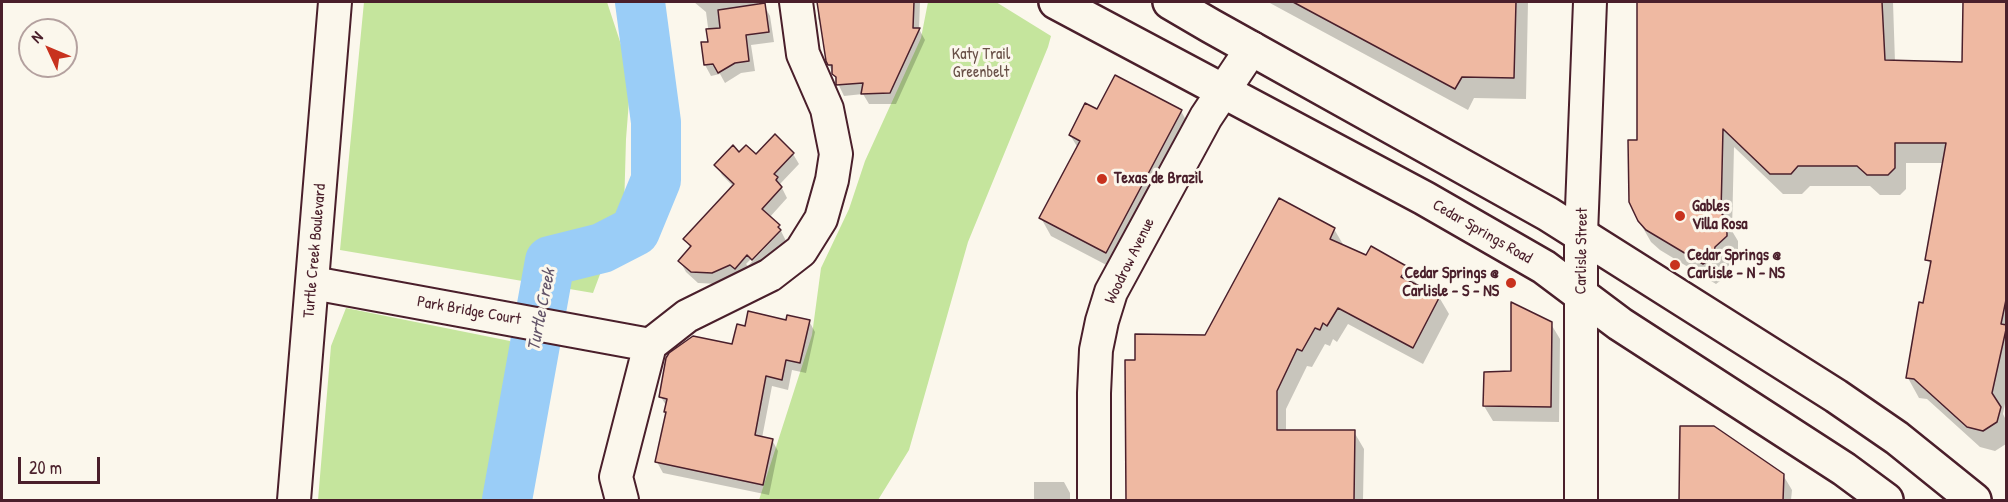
<!DOCTYPE html>
<html>
<head>
<meta charset="utf-8">
<style>
  body { margin:0 }
  #map { position:relative; width:2008px; height:502px; overflow:hidden; background:#fbf7ec; font-family:"Patrick Hand",sans-serif }
  canvas { display:block }
  .frame { position:absolute; inset:0; border:3px solid #4a1f2b; pointer-events:none }
  .north { position:absolute; left:18px; top:18px; width:60px; height:60px; box-sizing:border-box; background:#fbf7ec; border:2px solid #b4a19f; border-radius:50%; rotate:314deg; font-size:16px; font-weight:700; line-height:24px; text-align:center; color:#4a1f2b }
  .north::after { content:''; display:block; margin:auto; width:21px; height:27px; background:#c8321e; clip-path:polygon(50% 0,100% 100%,50% 72%,0 100%) }
  .scale { position:absolute; left:18px; top:457px; width:82px; height:27px; box-sizing:border-box; border:3px solid #4a1f2b; border-top:0; padding-left:8px; font-size:18px; line-height:21px; white-space:nowrap; color:#4a1f2b; -webkit-text-stroke:4px #fbf7ec; paint-order:stroke }
</style>
</head>
<body>
<div id="map">
<canvas width="2008" height="502"></canvas>
<div class="frame"></div>
<div class="north">N</div>
<div class="scale">20 m</div>
</div>
<script>
const context = document.querySelector('canvas').getContext('2d');
context.lineJoin = 'round';
function fill(path, color) {
  context.fillStyle = color;
  context.fill(path, 'evenodd');
}
function poly(rows) {
  const path = new Path2D();
  for (const r of rows) {
    path.moveTo(r[0], r[1]);
    for (let i = 2; i < r.length; i += 2) path.lineTo(r[i], r[i + 1]);
  }
  return path;
}
function trace(path, color, width, dash) {
  context.strokeStyle = color;
  context.lineWidth = width;
  context.lineCap = dash ? 'butt' : 'round';
  context.setLineDash(dash || []);
  context.stroke(path);
}
function label(font, color, halo, rows, align = 'center') {
  context.font = font + ' "Patrick Hand",sans-serif';
  context.lineWidth = 6;
  context.setLineDash([]);
  context.textBaseline = 'middle';
  context.strokeStyle = halo;
  context.fillStyle = color;
  for (const [text, x, y, turn = 0] of rows) {
    context.save();
    context.translate(x, y);
    context.rotate((+turn || 0) * Math.PI / 180);
    context.textAlign = isNaN(turn) ? turn : align;
    if (halo) context.strokeText(text, 0, 0);
    context.fillText(text, 0, 0);
    context.restore();
  }
}
const green = poly([
  [364,2,607,2,631,75,626,139,624,210,593,293,340,250],
  [928,2,996,2,1051,36,1048,47,968,242,909,450,878,500,759,500,812,335,821,268,849,209,865,161,921,38],
  [346,308,510,341,510,397,491,474,490,500,318,500,331,346]
]);
const shadow = poly([
  [694,2,758,2,758,6,764,5,770,16,774,42,751,45,755,71,741,73,725,83,720,74,711,76,705,65,703,44,710,43,706,12],
  [818,2,920,2,919,29,925,40,896,104,869,104,863,94,844,96,829,65,822,25,818,19],
  [1268,2,1528,2,1526,99,1474,98,1468,110],
  [1639,2,1893,2,1895,62,1964,63,1965,2,2006,2,2006,398,2003,414,2006,420,2006,444,1995,451,1980,447,1927,399,1919,398,1908,378,1932,267,1927,259,1944,163,1906,163,1906,189,1900,195,1880,195,1870,186,1810,186,1802,194,1783,194,1734,147,1732,231,1738,241,1738,257,1726,268,1724,278,1716,284,1660,250,1651,242,1639,221],
  [1181,111,1191,129,1116,270,1051,236,1041,218,1078,148,1070,135],
  [739,154,756,156,793,154,799,164,780,184,787,198,769,218,780,229,746,264,748,266,781,231,786,241,759,270,754,265,742,279,719,284,698,283,686,272,680,261,691,249,685,240,733,186,722,175,716,165],
  [1334,229,1344,246,1366,257,1407,268,1417,285,1439,297,1449,314,1423,364,1348,324,1337,342,1333,339,1330,346,1325,344,1312,367,1307,366,1286,409,1286,431,1354,432,1364,449,1363,500,1127,500,1136,362,1206,337],
  [809,321,815,332,806,373,792,370,788,390,772,386,762,438,772,440,778,451,769,495,663,473,657,462,667,414,667,407,661,397,733,346,746,328,788,322],
  [1551,324,1560,339,1559,422,1493,421,1484,406],
  [1783,475,1792,490,1791,500,1681,500],
  [1034,482,1064,482,1070,493,1070,500,1034,500]
]);
const river = poly([
  [507,500,550,261,602,248,635,231,656,180,656,122,640,2]
]);
const building = poly([
  [817,2,914,2,913,28,920,28,890,93,861,94,863,83,836,85,836,77,832,74,832,65,828,65,826,61,817,2],
  [1293,2,1516,2,1514,78,1462,77,1455,89,1293,2],
  [1637,2,1882,2,1885,60,1962,62,1963,2,2007,2,2007,295,2001,324,2007,325,1992,393,2001,407,1997,422,1983,431,1967,427,1914,379,1906,378,1919,302,1923,303,1931,261,1925,260,1946,143,1895,143,1895,168,1888,175,1867,175,1857,166,1798,166,1791,174,1770,174,1723,129,1721,213,1727,219,1727,236,1715,247,1713,258,1703,264,1646,230,1638,221,1629,202,1628,140,1637,140,1637,2],
  [765,3,769,32,746,35,749,61,735,63,718,73,713,64,704,65,701,42,708,42,706,29,720,28,718,10,765,3],
  [1115,75,1182,110,1106,253,1039,218,1080,141,1069,135,1085,103,1097,109,1115,75],
  [775,134,794,153,774,174,778,177,776,180,782,187,762,209,780,225,778,227,781,230,752,260,747,255,735,269,730,265,712,273,691,272,678,261,691,246,683,239,734,184,714,165,733,145,739,152,746,145,756,154,775,134],
  [1279,198,1335,228,1330,239,1366,255,1371,246,1408,267,1401,277,1440,296,1413,348,1338,308,1327,326,1323,323,1320,330,1315,328,1302,351,1297,349,1277,391,1277,430,1355,430,1354,501,1126,501,1125,360,1135,360,1135,334,1205,335,1279,198],
  [1511,302,1552,322,1551,407,1483,406,1484,372,1511,371,1511,302],
  [748,311,786,320,787,315,810,320,800,363,786,360,782,380,766,376,755,435,773,439,763,485,655,462,666,412,664,412,667,399,659,397,666,358,669,353,693,336,732,344,737,324,745,326,748,311],
  [1680,426,1714,426,1784,474,1783,501,1679,501,1680,426]
]);
const minor = poly([
  [313,283,650,345,687,316,770,275,801,251,821,219,832,180,836,154,827,109,803,54,796,2],
  [294,500,335,2],
  [622,500,616,477,650,345],
  [1094,500,1094,393,1096,350,1102,321,1111,292,1206,117,1252,48],
  [1581,500,1581,234,1590,2]
]);
const secondary = poly([
  [1056,2,1424,198,1544,267,1620,324,1844,469,1886,500],
  [1170,2,1211,26,1548,214,1836,396,1897,438,1974,500]
]);
const markers = [
  [1102,179,6,"#c8321e"],
  [1680,216,6,"#c8321e"],
  [1675,265,6,"#c8321e"],
  [1511,283,6,"#c8321e"]
];
const parkNames = [
  ["Katy Trail",981,55],
  ["Greenbelt",981,73]
];
const poiNames = [
  ["Texas de Brazil",1114,179],
  ["Gables",1692,207],
  ["Villa Rosa",1692,225],
  ["Cedar Springs @",1687,256],
  ["Carlisle - N - NS",1687,274],
  ["Cedar Springs @",1499,274,"right"],
  ["Carlisle - S - NS",1499,292,"right"]
];
const streetNames = [
  ["Cedar Springs Road",1482,232,30],
  ["Turtle Creek Boulevard",315,251,-85],
  ["Carlisle Street",1582,251,-89],
  ["Woodrow Avenue",1130,261,-64],
  ["Park Bridge Court",469,311,10]
];
const waterNames = [
  ["Turtle Creek",542,310,-79]
];
fill(green, '#c5e59d');
fill(shadow, '#0003');
trace(river, '#9acdf7', 50);
fill(building, '#efb9a2');
trace(building, '#4a1f2b', 1.5);
trace(minor, '#4a1f2b', 36);
trace(secondary, '#4a1f2b', 38);
trace(minor, '#fbf7ec', 32);
trace(secondary, '#fbf7ec', 33);
for (const [x, y, r, color] of markers) {
  const dot = new Path2D();
  dot.arc(x, y, r, 0, 2 * Math.PI);
  context.fillStyle = color;
  context.fill(dot);
  trace(dot, '#fbf7ec', 2);
}
label('16px', '#695048', '#fbf7ec', parkNames);
label('bold 16px', '#4a1f2b', '#fbf7ec', poiNames, 'left');
label('16px', '#4a1f2b', '#fbf7ec', streetNames);
label('italic 18px', '#625368', '#fbf7ec', waterNames);
</script>
</body>
</html>
